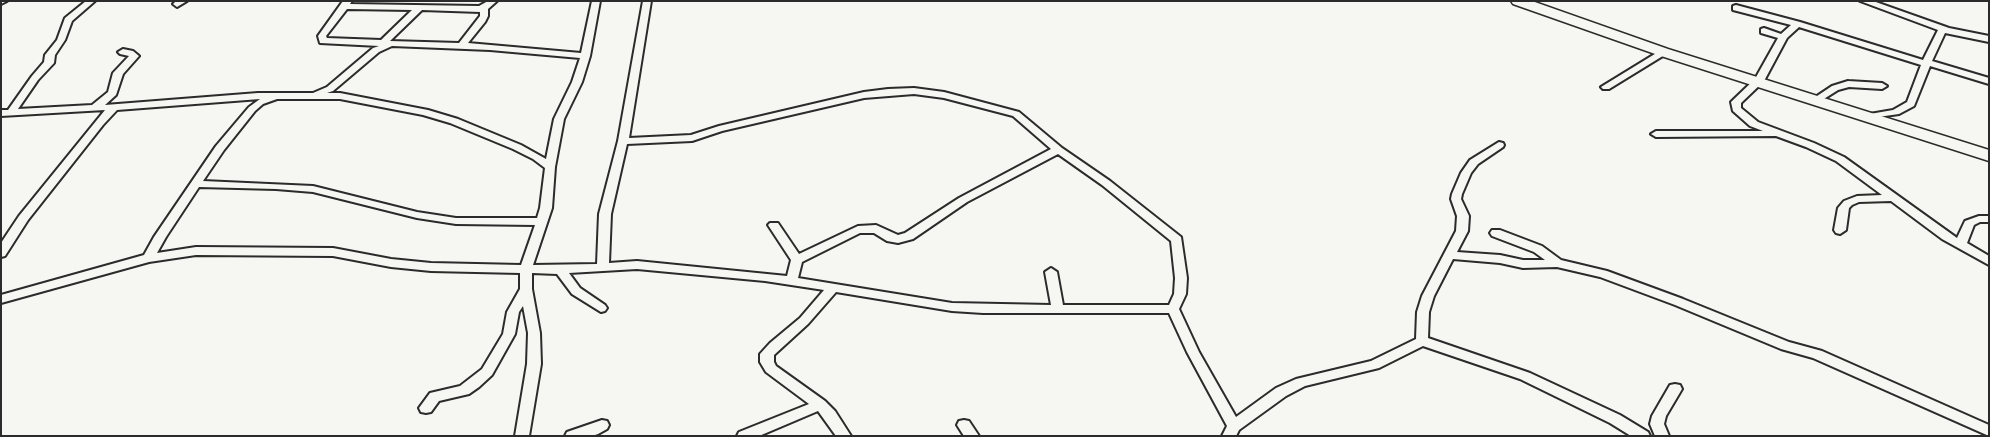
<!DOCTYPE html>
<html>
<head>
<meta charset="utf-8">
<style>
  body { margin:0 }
  #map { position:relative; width:1990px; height:437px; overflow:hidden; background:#f6f6f2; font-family:Sriracha,sans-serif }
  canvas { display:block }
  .frame { position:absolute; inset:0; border:2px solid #2b2b2b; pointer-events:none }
</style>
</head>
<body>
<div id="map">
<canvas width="1990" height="437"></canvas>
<div class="frame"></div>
</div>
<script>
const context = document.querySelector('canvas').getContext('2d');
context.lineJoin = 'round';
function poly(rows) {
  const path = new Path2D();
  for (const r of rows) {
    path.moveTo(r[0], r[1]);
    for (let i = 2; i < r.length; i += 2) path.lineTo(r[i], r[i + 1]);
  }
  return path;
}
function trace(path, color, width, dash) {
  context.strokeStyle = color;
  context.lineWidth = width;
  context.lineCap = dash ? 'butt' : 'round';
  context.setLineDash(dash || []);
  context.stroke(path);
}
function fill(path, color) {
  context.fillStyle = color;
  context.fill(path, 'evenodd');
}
const minor = poly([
  [1,1,7,1,1,4,1,1],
  [86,1,95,1,72,21,65,40,55,55,54,63,38,80,18,109,92,105,108,92,113,73,129,56,120,54,118,52,123,49,133,51,139,56,123,74,116,95,105,105,258,93,313,93,327,87,373,48,379,46,320,43,318,36,343,1,352,1,350,4,479,6,488,1,497,1,488,9,488,16,485,22,468,43,581,53,592,1,600,1,590,56,582,82,564,119,555,167,552,208,533,265,597,264,599,214,618,141,643,1,651,1,629,138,691,135,719,126,864,92,888,89,914,88,944,92,1019,112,1062,148,1110,181,1181,237,1187,278,1186,294,1179,309,1199,352,1236,417,1276,388,1296,379,1371,361,1416,339,1417,312,1422,296,1456,231,1457,216,1451,199,1452,194,1461,173,1470,160,1499,142,1503,143,1504,145,1503,147,1478,164,1471,173,1462,194,1461,199,1469,216,1468,231,1457,252,1500,255,1523,260,1545,260,1534,252,1492,236,1490,233,1492,230,1500,230,1542,246,1561,260,1607,271,1683,299,1789,342,1822,351,1989,425,1989,436,1813,358,1781,349,1675,305,1600,277,1557,267,1523,268,1500,263,1453,259,1434,296,1429,312,1428,338,1530,373,1620,415,1648,432,1650,436,1631,436,1610,423,1520,379,1423,346,1379,368,1305,386,1286,396,1239,430,1236,436,1222,436,1227,426,1187,352,1169,313,983,313,952,311,836,292,808,324,774,355,774,362,776,366,825,401,835,411,851,436,836,436,818,411,759,436,737,436,739,432,809,404,766,372,760,362,760,354,770,343,800,318,824,290,765,281,637,269,569,273,580,288,605,305,607,308,605,311,601,312,572,294,557,274,532,273,532,289,540,333,541,364,529,436,515,436,527,364,528,333,523,306,519,312,515,334,492,375,479,387,469,394,439,401,431,412,426,413,421,412,419,408,430,393,460,386,482,369,503,334,507,312,520,289,520,273,431,271,391,267,333,256,196,255,149,262,1,303,1,295,144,255,154,237,216,146,249,107,260,99,117,110,103,125,28,220,5,256,1,257,1,243,19,216,105,110,1,116,1,110,8,110,32,76,44,62,45,55,57,40,65,18,86,1],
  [347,9,412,10,381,40,327,38,326,36,347,9],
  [422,10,480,12,480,16,459,43,390,41,422,10],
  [392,46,490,50,580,58,572,82,554,119,546,159,521,145,458,119,428,110,340,93,327,93,333,91,379,52,392,46],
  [914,94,944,98,1013,116,1051,149,959,198,905,233,898,235,876,225,858,226,799,254,778,223,770,223,768,225,791,260,787,276,637,261,609,263,611,214,627,144,692,141,722,131,864,98,914,94],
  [277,99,340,99,423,115,450,123,513,149,533,159,545,168,540,208,537,218,456,218,417,212,313,186,203,181,224,150,255,111,263,104,277,99],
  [1058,154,1102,185,1171,241,1175,278,1174,294,1169,305,1063,305,1057,272,1051,268,1045,272,1051,305,952,303,798,278,802,262,860,233,874,233,887,241,898,243,913,239,967,202,1058,154],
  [199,187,276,189,313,192,417,218,456,224,535,225,521,265,431,263,391,259,333,248,196,247,157,253,166,237,199,187],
  [176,1,187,1,177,7,173,4,176,1],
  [1860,1,1873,1,1949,28,1989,36,1989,42,1945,33,1932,61,1989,78,1989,84,1930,66,1914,106,1899,114,1864,119,1863,117,1864,115,1893,110,1907,102,1921,65,1799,27,1787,38,1764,81,1741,103,1741,108,1758,122,1814,143,1844,157,1957,238,1965,221,1979,216,1989,216,1989,222,1980,222,1974,225,1967,243,1989,256,1989,265,1942,239,1891,201,1859,202,1852,205,1849,208,1846,230,1840,234,1836,233,1834,230,1838,208,1844,201,1857,196,1882,195,1836,161,1806,147,1776,136,1656,137,1651,134,1656,131,1763,131,1750,126,1733,111,1731,102,1755,79,1778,38,1761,33,1761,29,1764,28,1781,34,1791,25,1733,10,1733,6,1736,5,1800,22,1923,60,1938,30,1860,1],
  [1663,49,1666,50,1666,54,1609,89,1603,89,1601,87,1663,49],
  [1848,81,1882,83,1887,86,1882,89,1849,87,1838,90,1819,102,1813,102,1811,100,1832,86,1848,81],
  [1675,384,1680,385,1682,389,1666,416,1664,424,1669,436,1655,436,1650,424,1652,416,1670,385,1675,384],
  [602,420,607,421,609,425,607,429,598,434,592,436,565,436,567,432,602,420],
  [964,420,969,421,979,436,964,436,957,425,959,421,964,420]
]);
const trunk = poly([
  [1511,1,1532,1,1668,49,1989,150,1989,161,1658,55,1513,4,1511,1]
]);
trace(minor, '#2b2b2b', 4);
trace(trunk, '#2b2b2b', 3);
fill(minor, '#f6f6f2');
fill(trunk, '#f6f6f2');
</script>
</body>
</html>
